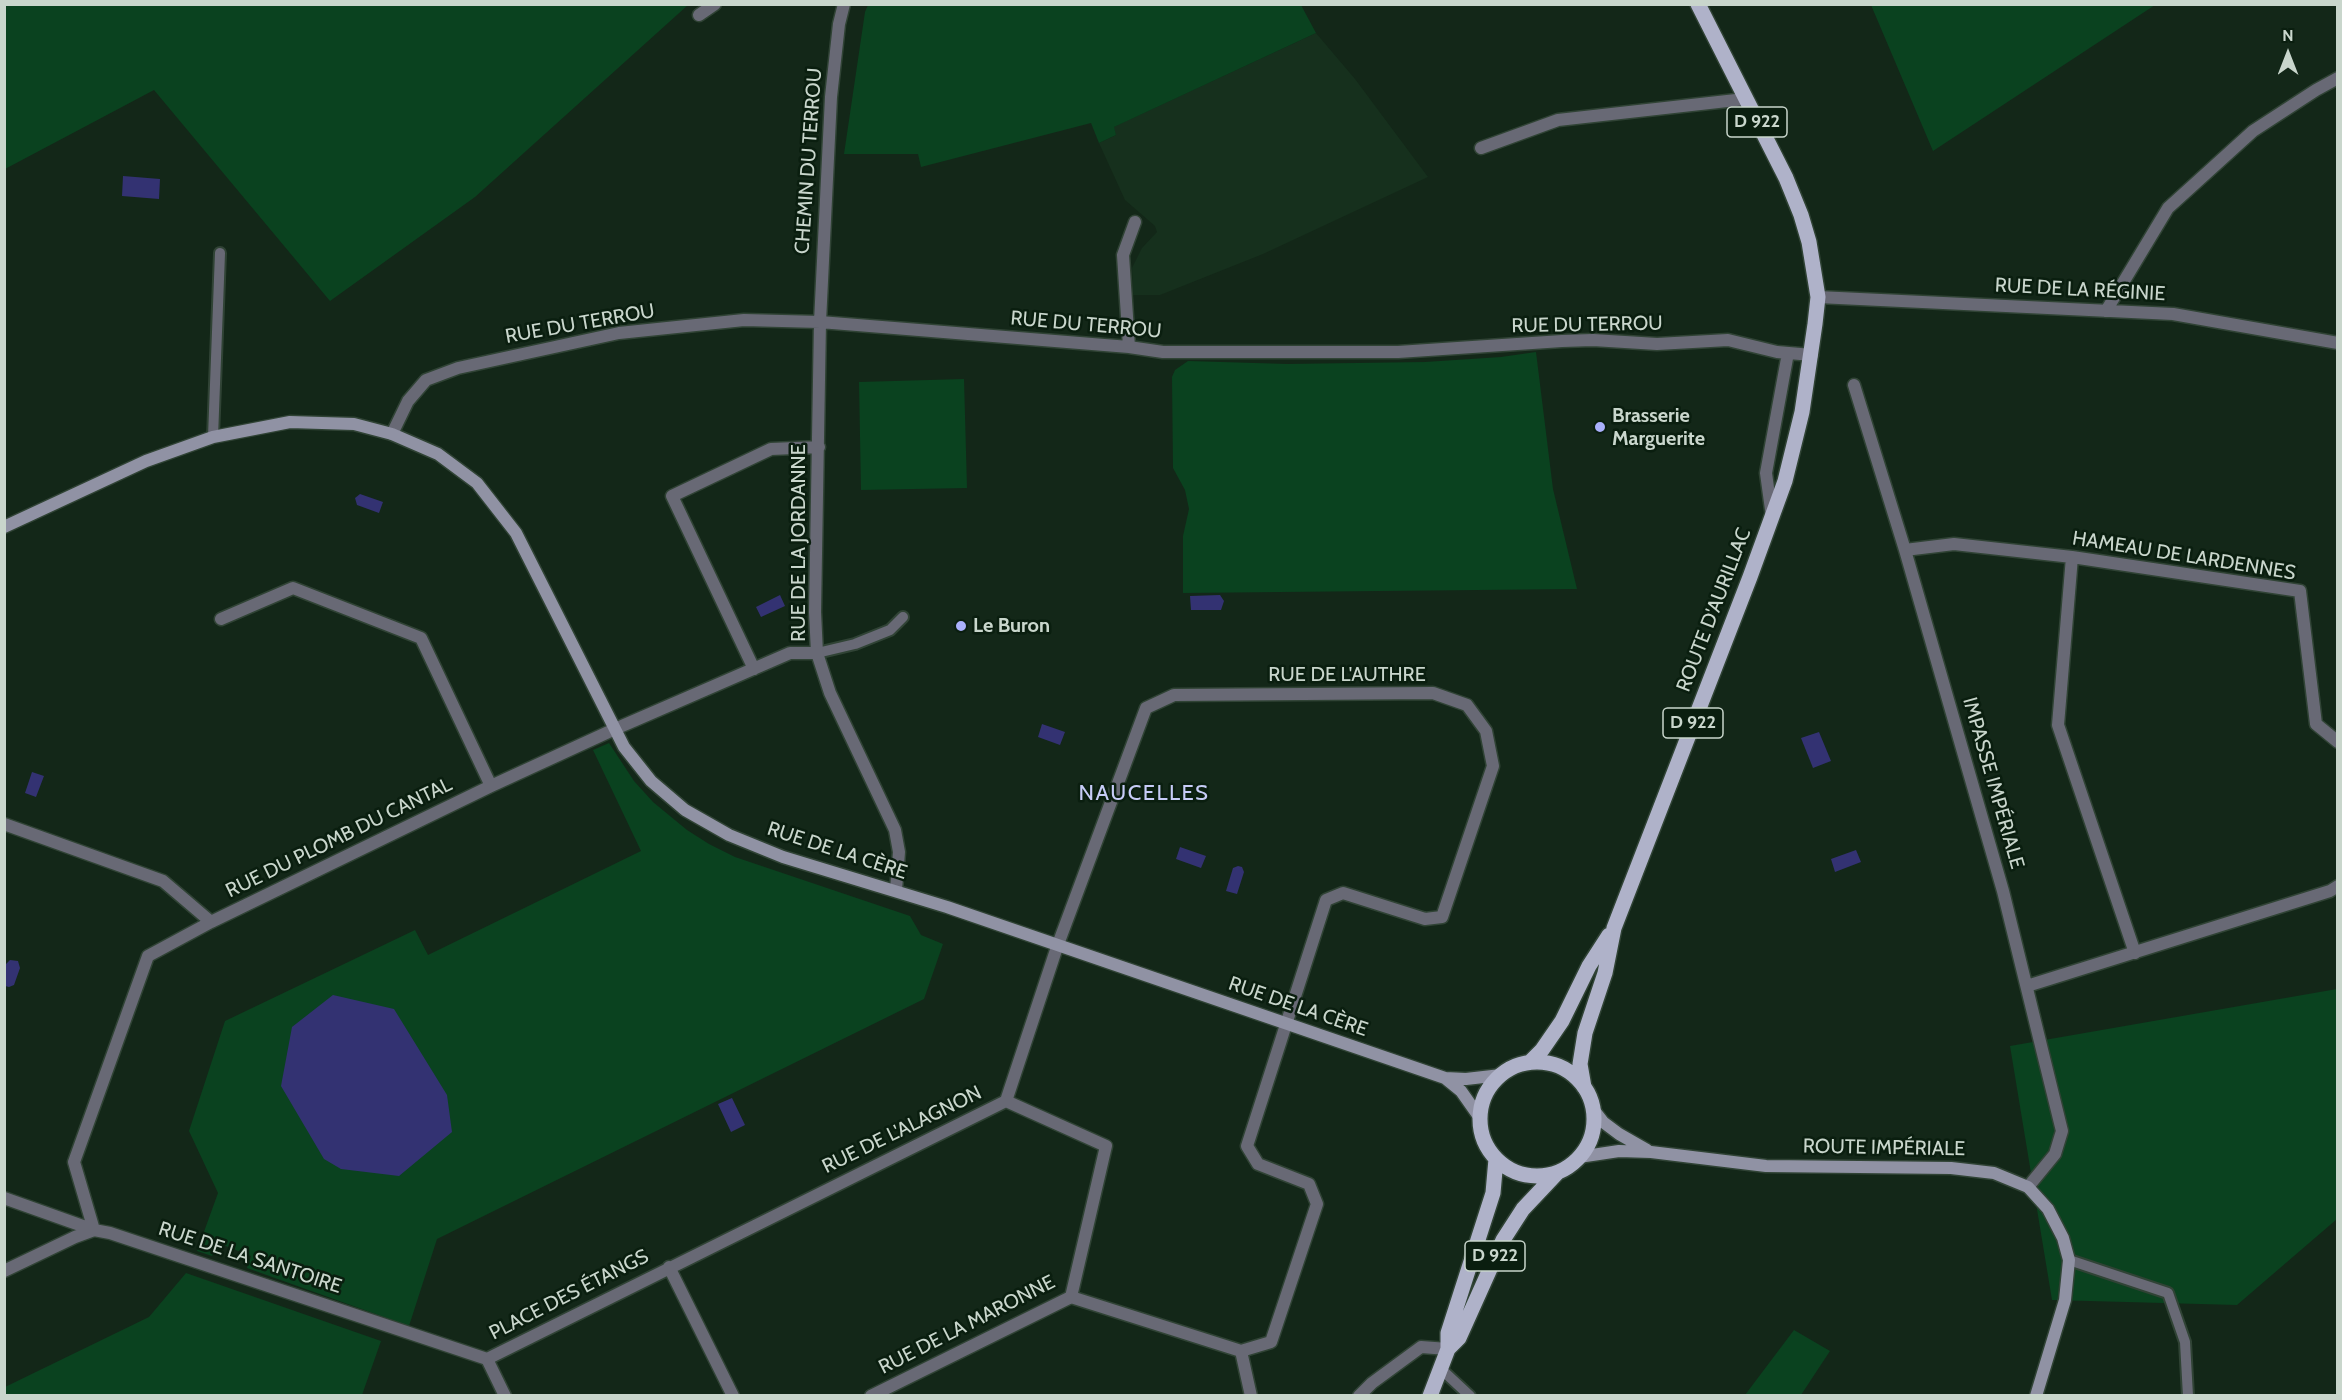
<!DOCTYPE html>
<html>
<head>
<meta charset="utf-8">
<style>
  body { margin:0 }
  #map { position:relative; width:2342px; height:1400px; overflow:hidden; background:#132718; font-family:Cabin,sans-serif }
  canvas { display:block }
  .frame { position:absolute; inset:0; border:6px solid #c9d6cc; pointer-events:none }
  .north { position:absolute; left:2258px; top:24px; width:60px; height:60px; -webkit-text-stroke:4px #0a1e0f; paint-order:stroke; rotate:0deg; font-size:16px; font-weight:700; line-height:24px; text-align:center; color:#c9d6cc }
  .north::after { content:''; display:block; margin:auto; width:21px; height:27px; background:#c9d6cc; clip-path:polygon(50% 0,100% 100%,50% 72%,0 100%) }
</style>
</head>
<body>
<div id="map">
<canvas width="2342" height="1400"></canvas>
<div class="frame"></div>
<div class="north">N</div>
</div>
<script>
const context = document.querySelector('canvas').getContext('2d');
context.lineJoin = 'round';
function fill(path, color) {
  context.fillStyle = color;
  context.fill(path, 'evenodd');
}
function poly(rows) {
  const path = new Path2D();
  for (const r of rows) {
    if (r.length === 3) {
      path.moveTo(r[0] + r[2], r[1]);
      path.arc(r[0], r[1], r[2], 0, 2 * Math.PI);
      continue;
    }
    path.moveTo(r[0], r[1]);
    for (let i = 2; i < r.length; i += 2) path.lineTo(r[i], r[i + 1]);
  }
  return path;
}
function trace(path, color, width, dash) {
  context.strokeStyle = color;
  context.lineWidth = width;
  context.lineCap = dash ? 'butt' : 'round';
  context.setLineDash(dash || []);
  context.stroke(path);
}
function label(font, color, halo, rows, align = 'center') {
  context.font = font + ' Cabin,sans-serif';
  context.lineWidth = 5;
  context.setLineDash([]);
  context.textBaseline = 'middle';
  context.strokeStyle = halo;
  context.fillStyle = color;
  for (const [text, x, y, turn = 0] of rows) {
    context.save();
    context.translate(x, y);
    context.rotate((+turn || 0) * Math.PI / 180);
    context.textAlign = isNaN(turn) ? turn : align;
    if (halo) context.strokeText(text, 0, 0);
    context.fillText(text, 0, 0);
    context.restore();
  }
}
const built = poly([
  [1316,33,1355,79,1428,177,1263,254,1160,295,1133,295,1132,268,1142,248,1157,232,1155,226,1125,200,1099,143,1116,135,1113,127]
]);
const green = poly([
  [5,4,688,4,688,5,475,197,330,301,154,90,5,169],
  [868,5,1301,5,1316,33,1114,127,1116,135,1099,143,1091,123,921,167,918,154,844,154,865,12],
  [1871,5,2155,5,1933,151],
  [1536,352,1553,489,1577,589,1183,593,1183,536,1189,509,1185,490,1173,468,1172,377,1175,370,1188,361,1287,364,1425,362,1501,357],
  [964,379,967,488,861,490,859,382],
  [609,743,634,781,653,802,687,830,709,844,735,857,910,916,921,935,943,944,924,999,437,1239,409,1326,247,1268,251,1256,218,1243,212,1256,197,1251,218,1193,189,1131,225,1021,415,930,428,955,641,851,593,750],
  [2337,989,2337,1219,2237,1305,2052,1300,2010,1046],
  [186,1273,381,1341,362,1395,5,1395,5,1387,149,1317],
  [1794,1330,1830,1351,1801,1395,1745,1395]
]);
const water = poly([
  [123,176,160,179,159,199,122,196],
  [360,494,383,502,379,513,357,505,355,498],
  [780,595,785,606,761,617,756,607],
  [1220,595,1224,601,1221,610,1191,610,1190,596],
  [1042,724,1065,732,1060,745,1038,737],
  [1819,732,1831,761,1813,768,1801,738],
  [32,772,44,776,36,797,25,793],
  [1180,847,1206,856,1201,868,1176,859],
  [1856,850,1861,862,1835,872,1831,859],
  [1238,866,1242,867,1244,872,1237,894,1226,891,1233,868],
  [10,960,18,961,20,968,14,985,9,987,5,986,4,966],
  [333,995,394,1009,447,1095,452,1132,399,1176,341,1169,324,1159,281,1086,292,1027],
  [732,1098,745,1125,731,1132,718,1104]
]);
const lane = poly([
  [213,437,220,253],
  [817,653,855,644,890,630,903,617],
  [2069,1260,2168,1293,2185,1342,2188,1396],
  [1440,1368,1470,1396]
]);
const street = poly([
  [844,4,839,24,831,97,820,322,815,612,817,653,830,693,895,830,899,852,896,890],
  [699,15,715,4],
  [1481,148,1558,120,1745,99],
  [1818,297,2173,314,2338,343],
  [2106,311,2168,208,2253,131,2316,90,2338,78],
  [1129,347,1123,255,1135,222],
  [1854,385,1905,550,2003,891,2062,1131,2055,1154,2028,1187],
  [392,434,408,401,426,380,458,368,619,333,744,320,820,322,1129,347,1163,352,1398,352,1562,341,1593,340,1657,344,1728,340,1777,352,1812,355],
  [1772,517,1766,473,1788,353],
  [1905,550,1954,544,2072,557,2300,591,2316,724,2338,742],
  [2072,557,2058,725,2135,953],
  [221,619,293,588,421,638,491,786],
  [754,669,672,496,771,449,819,447],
  [4,824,163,881,211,922],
  [2027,986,2330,891,2338,886],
  [4,1198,94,1230],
  [94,1230,74,1162,148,956,211,922,491,786,615,729,790,653,817,653],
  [669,1267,733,1396],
  [4,1271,75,1237,94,1230,110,1233,487,1359],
  [1241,1351,1251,1396],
  [487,1359,1006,1101,1057,947,1146,708,1174,695,1433,693,1467,705,1486,731,1493,766,1442,917,1425,919,1343,893,1326,900,1247,1146,1258,1164,1309,1184,1317,1204,1271,1342,1241,1351,1071,1297],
  [487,1359,505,1396],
  [871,1396,1071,1297,1106,1146,1006,1101],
  [1359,1396,1372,1383,1421,1347,1448,1349]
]);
const secondary = poly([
  [4,527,146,461,213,437,290,422,354,424,392,434,438,454,477,483,516,533,624,747,651,781,685,810,729,835,783,857,947,907,1445,1078,1466,1079,1501,1075],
  [1445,1078,1461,1091,1480,1118],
  [1593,1109,1603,1122,1619,1134,1647,1150],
  [1579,1157,1619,1151,1651,1152,1766,1166,1951,1168,1994,1173,2028,1187,2048,1209,2063,1238,2069,1260,2065,1300,2036,1396]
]);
const primary = poly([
  [1530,1062,1542,1050,1562,1021,1589,966,1609,935],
  [1537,1119,57],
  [1584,1087,1580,1064,1585,1033,1605,973,1614,928,1750,577,1785,481,1802,412,1815,324,1818,297,1809,242,1801,215,1786,178,1698,4],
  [1448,1349,1459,1338,1503,1240,1523,1209,1557,1173],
  [1430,1396,1448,1349,1448,1333,1493,1193,1496,1159]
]);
const markers = [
  [1600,427,6,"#aab0fb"],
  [961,626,6,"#aab0fb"]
];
const shields = [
  [1757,122,60],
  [1693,723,60],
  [1495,1256,60]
];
const shieldNames = [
  ["D 922",1757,122],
  ["D 922",1693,723],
  ["D 922",1495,1256]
];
const streetNames = [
  ["CHEMIN DU TERROU",809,161,-86],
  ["RUE DE LA RÉGINIE",2080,290,3],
  ["RUE DU TERROU",580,324,-10],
  ["RUE DU TERROU",1086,325,5],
  ["RUE DU TERROU",1587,325,-1],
  ["RUE DE LA JORDANNE",799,543,-90],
  ["HAMEAU DE LARDENNES",2184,556,9],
  ["ROUTE D'AURILLAC",1714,610,-69],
  ["RUE DE L'AUTHRE",1347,675],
  ["IMPASSE IMPÉRIALE",1993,783,74],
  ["RUE DU PLOMB DU CANTAL",339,838,-26],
  ["RUE DE LA CÈRE",837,851,18],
  ["RUE DE LA CÈRE",1298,1007,19],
  ["RUE DE L'ALAGNON",902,1130,-26],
  ["ROUTE IMPÉRIALE",1884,1148,1],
  ["RUE DE LA SANTOIRE",250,1258,18],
  ["PLACE DES ÉTANGS",569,1295,-27],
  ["RUE DE LA MARONNE",967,1325,-27]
];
const poiNames = [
  ["Brasserie",1612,416],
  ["Marguerite",1612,439],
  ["Le Buron",973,626]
];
const quarterNames = [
  ["NAUCELLES",1144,794]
];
fill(built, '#16301d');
fill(green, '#0a421f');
fill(water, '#333272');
trace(lane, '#304335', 14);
trace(street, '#304335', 15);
trace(secondary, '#304335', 15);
trace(primary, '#304335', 18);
trace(lane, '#686975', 10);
trace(street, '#686975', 12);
trace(secondary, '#9092a4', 12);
trace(primary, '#afb2c9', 15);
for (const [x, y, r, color] of markers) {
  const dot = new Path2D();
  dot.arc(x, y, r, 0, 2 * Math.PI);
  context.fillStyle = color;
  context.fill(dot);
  trace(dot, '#0a1e0f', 2);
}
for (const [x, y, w] of shields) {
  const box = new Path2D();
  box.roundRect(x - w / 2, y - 15, w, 30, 4.5);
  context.fillStyle = '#0a1e0f';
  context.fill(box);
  trace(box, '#c9d6cc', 1.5);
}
label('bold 18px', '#c9d6cc', null, shieldNames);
label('20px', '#c9d6cc', '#0a1e0f', streetNames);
label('bold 20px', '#c9d6cc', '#0a1e0f', poiNames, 'left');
context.letterSpacing = '1.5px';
label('22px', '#c7ccf7', '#0a1e0f', quarterNames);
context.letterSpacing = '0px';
</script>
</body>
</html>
